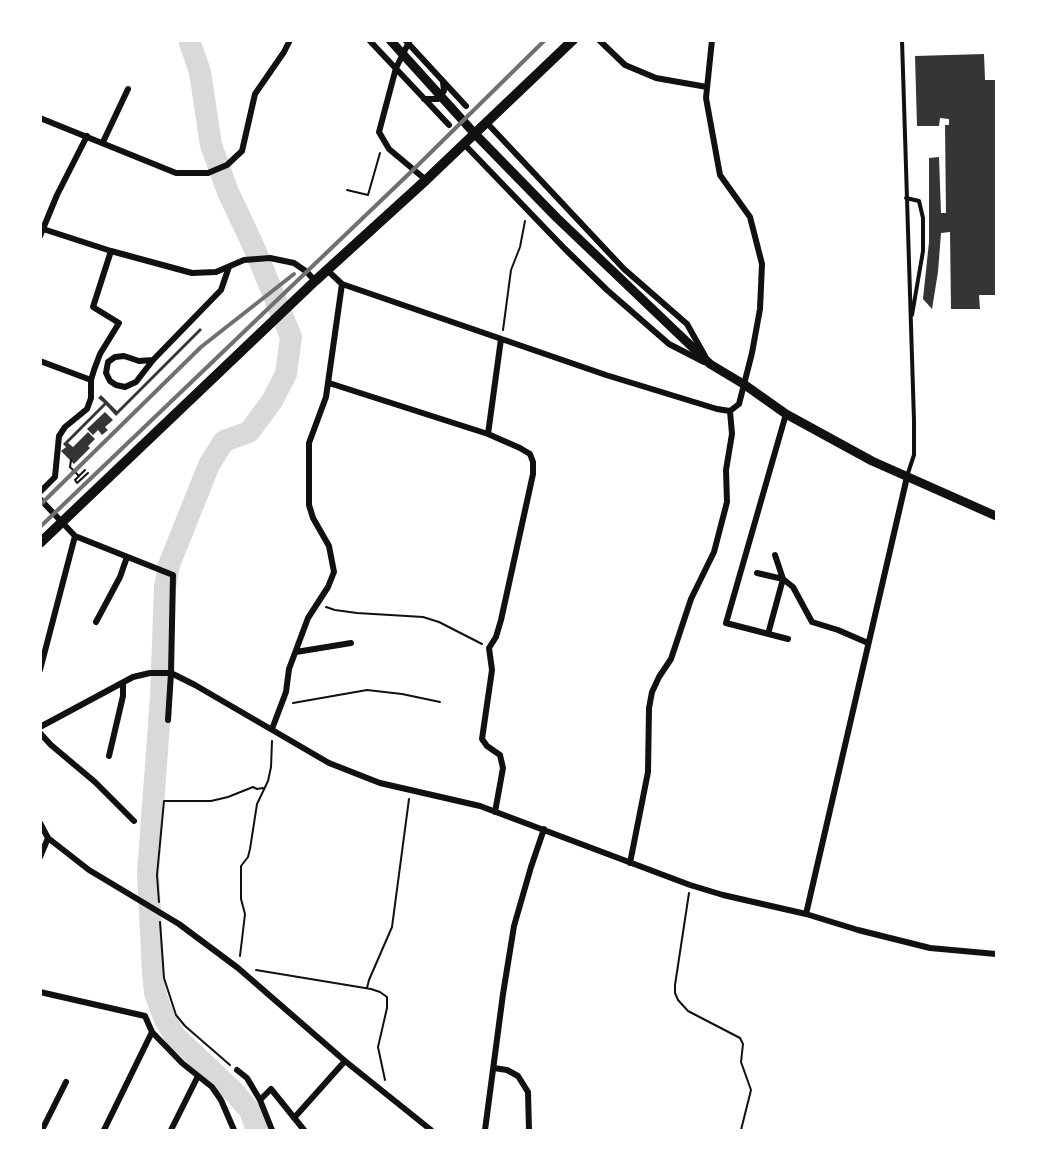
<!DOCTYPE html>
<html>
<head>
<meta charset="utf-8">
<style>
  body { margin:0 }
  #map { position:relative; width:1037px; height:1171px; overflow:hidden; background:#fff; font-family:Inter,sans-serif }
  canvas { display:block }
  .frame { position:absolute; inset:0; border:42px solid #fff; pointer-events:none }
</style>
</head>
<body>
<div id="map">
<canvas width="1037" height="1171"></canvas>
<div class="frame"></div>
</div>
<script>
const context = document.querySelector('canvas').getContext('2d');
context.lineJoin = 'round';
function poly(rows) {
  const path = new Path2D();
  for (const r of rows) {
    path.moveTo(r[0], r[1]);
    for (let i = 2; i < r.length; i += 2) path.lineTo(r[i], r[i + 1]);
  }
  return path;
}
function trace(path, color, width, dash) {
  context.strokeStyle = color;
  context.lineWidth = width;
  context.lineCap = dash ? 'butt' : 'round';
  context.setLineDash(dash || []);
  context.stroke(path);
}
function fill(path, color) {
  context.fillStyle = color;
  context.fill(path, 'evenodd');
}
const river = poly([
  [189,40,200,72,211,145,228,192,253,245,291,337,286,374,272,401,249,432,224,441,209,465,169,565,165,587,161,697,148,873,153,973,155,993,165,1020,175,1036,235,1093,250,1111,257,1130]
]);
const building = poly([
  [984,54,985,80,996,80,996,295,979,295,980,309,951,309,950,232,941,233,938,272,932,309,923,299,929,242,929,158,939,157,941,213,946,213,945,125,949,125,949,119,940,118,939,126,917,126,915,56],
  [200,328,202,330,116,416,106,405,68,443,73,447,88,432,95,439,88,446,90,448,74,464,61,451,66,447,63,444,104,403,98,398,101,395,117,411],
  [105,412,113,420,105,427,108,430,102,435,98,430,93,435,87,429]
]);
const path = poly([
  [347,190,368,195,380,153],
  [503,330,511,270,520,247,525,221],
  [71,460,70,467,79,476,75,480,77,483,88,473],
  [79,476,85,470],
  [326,607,335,610,357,613,423,617,439,622,482,644],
  [293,703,367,690,402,694,440,702],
  [689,893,675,985,675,993,678,1000,688,1011,740,1038,743,1044,741,1062,751,1090,741,1130],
  [159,902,157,875,164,801,211,801,228,797,253,787,257,789,263,788],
  [160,922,164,978,176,1015,185,1026,230,1065],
  [240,956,245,914,241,899,241,866,248,857,250,849,257,804,268,781,271,767,272,741],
  [256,970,371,989,380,992,387,997,387,1008,378,1047,385,1080],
  [367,988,369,980,392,927,409,799]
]);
const service = poly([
  [902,40,914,421,914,455,907,476],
  [906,198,919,201,923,218,923,251,912,315]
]);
const minor = poly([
  [369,40,449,125],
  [410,40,396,68,379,132,389,149,426,180],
  [599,40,625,65,656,78,707,87],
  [406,41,466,106],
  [424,99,438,99,444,91,443,82],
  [40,118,176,173,208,173,227,165,242,151,255,94,284,52,290,40],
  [487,123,624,269,687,324,705,356],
  [103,142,128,89],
  [464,144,565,249,607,290,669,344,704,362],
  [40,228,111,251,192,273,216,272,244,260,270,258,294,263,307,272,315,281],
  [40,236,57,195,87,136],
  [327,270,342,284,606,375,717,409,730,411,739,404,752,353,760,309,762,264,750,217,720,175,706,98,712,40],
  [153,360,139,361,124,356,115,357,108,362,106,373,110,381,116,385,125,387,136,382,153,360,221,290,229,267],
  [40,361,91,380],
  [329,383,488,434,520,448,530,454,533,462,533,474,501,620,496,637,489,648,492,670,482,739,487,746,500,755,503,768,495,812],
  [786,414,726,623,788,639],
  [488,434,501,339],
  [40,492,55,477,59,436,65,427,87,409,91,398,91,380,94,370,100,354,119,323,93,307,111,251],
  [40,499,75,536,40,670],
  [75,536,173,575,171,673,168,720],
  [775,555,783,579,793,587,812,622,838,630,868,643],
  [757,573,783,579,768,634],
  [96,622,120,577,127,557],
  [296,652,351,643],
  [40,727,133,677,150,673,171,673,195,685,329,763,380,783,480,806,690,885,723,895,806,914,858,930,930,948,996,954],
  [272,729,286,692,289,669,308,618,328,587,334,572,329,546,313,518,309,505,309,443,326,397,342,284],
  [40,733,51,745,95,782,134,821],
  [109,756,123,696,123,683],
  [40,823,48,838,89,870,179,924,238,968,345,1061,431,1130],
  [40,857,48,838],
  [630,863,648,772,649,708,652,692,659,677,671,659,691,599,714,552,727,502,726,470,732,434,730,411],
  [806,914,907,477],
  [40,992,145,1016,152,1032,182,1063,212,1087,221,1100,234,1130],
  [494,1068,507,1070,518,1076,528,1092,529,1130],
  [237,1070,247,1078,260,1100,272,1130],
  [260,1100,271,1089,304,1130],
  [294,1118,345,1061],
  [42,1130,66,1082],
  [104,1130,152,1032],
  [171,1130,198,1076],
  [485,1130,503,994,514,926,531,867,544,829]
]);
const tertiary = poly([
  [390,40,475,134,557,218,710,364,745,385,786,414,872,461,996,516]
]);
const secondary = poly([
  [40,543,315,281,426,180,573,40]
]);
const rail = poly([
  [40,505,201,347,294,274],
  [40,527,414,169,545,40]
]);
trace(river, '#d9d9d9', 22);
fill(building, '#353535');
trace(path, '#111', 2);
trace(service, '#111', 4);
trace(minor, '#111', 6);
trace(tertiary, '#111', 9);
trace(secondary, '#111', 10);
trace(rail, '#707070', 4);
</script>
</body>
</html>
